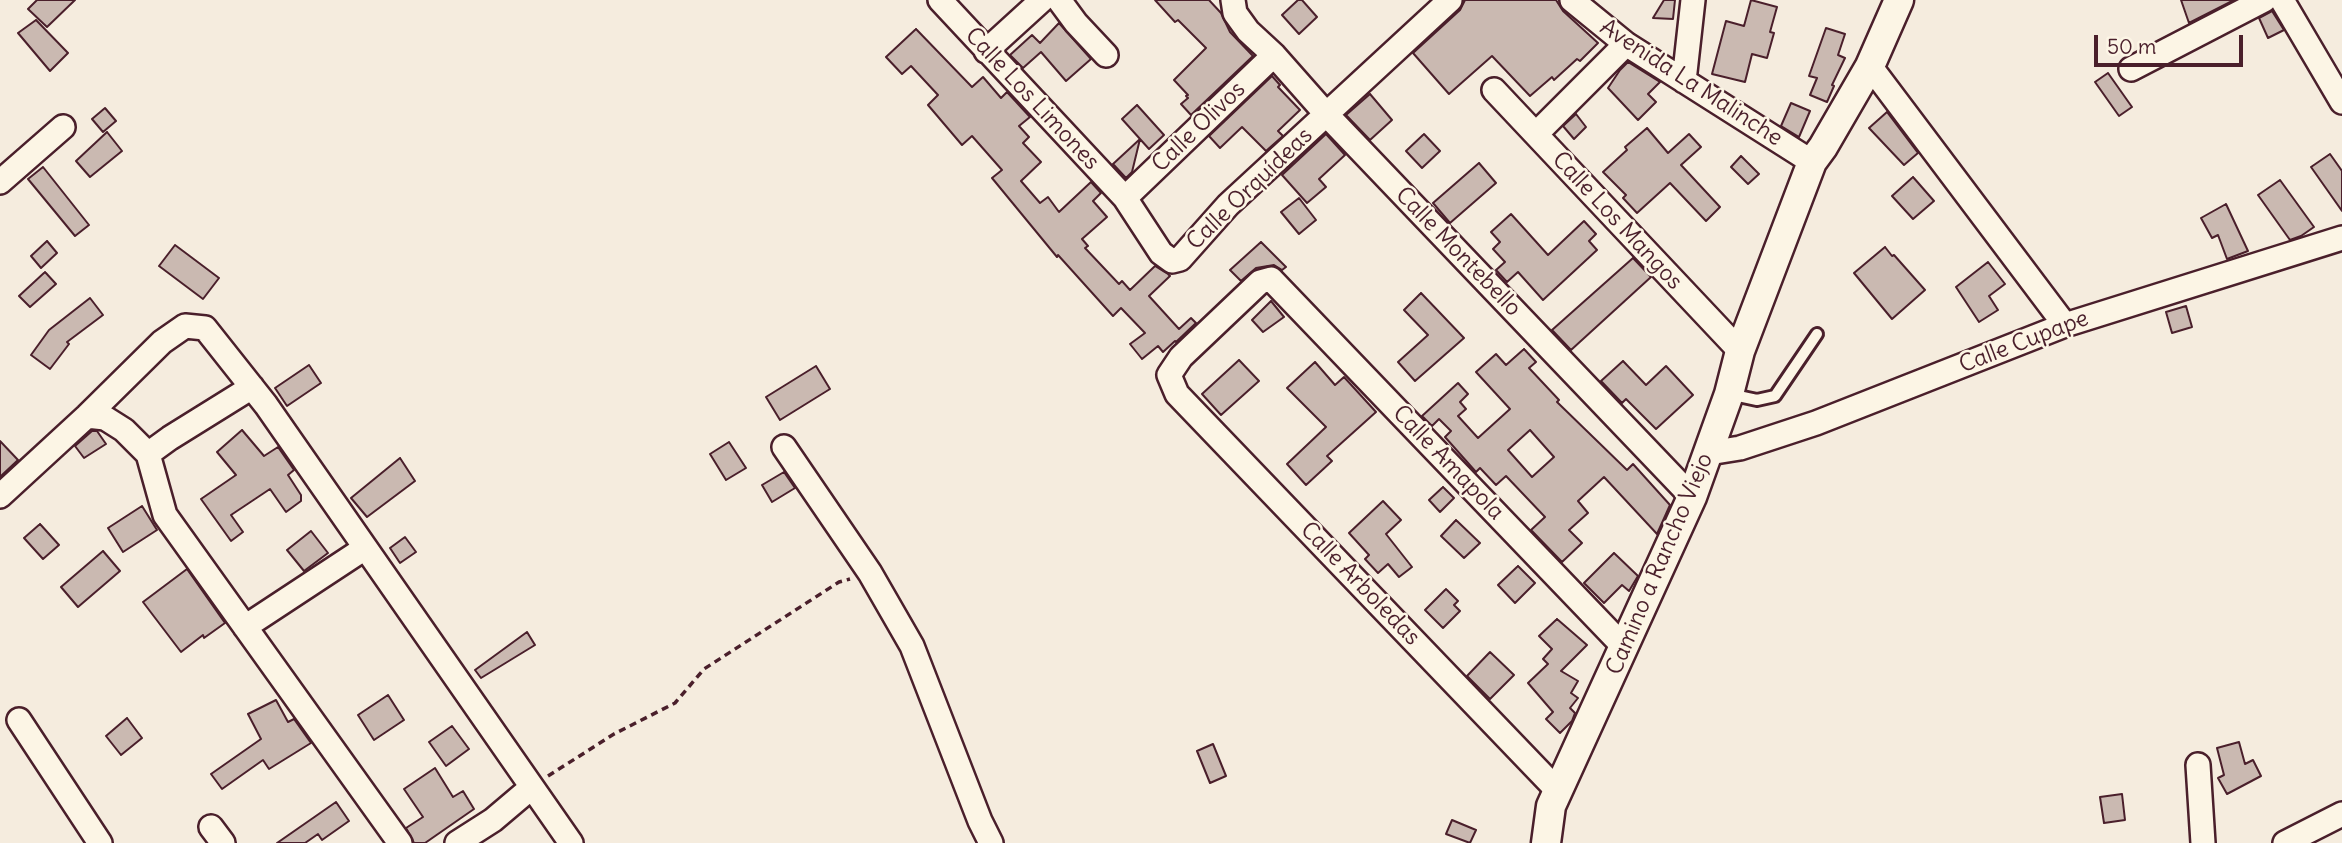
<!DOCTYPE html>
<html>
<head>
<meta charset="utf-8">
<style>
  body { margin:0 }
  #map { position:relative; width:2342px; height:843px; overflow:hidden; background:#f5ecde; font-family:Delius,sans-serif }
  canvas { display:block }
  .scale { position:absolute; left:2094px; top:35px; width:149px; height:32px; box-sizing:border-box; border:4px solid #4a1f2b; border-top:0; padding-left:9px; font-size:21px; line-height:24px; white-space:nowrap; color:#4a1f2b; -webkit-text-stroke:5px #fcf5e5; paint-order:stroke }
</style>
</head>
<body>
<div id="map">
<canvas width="2342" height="843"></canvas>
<div class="scale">50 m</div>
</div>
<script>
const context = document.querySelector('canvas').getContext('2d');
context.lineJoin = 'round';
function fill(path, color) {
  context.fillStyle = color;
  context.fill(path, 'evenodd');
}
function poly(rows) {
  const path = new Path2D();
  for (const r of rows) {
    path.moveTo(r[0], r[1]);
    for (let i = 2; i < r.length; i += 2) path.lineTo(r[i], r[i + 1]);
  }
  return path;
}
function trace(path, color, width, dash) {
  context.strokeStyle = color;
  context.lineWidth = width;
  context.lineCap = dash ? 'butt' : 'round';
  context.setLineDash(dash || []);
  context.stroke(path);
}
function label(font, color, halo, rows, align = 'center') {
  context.font = font + ' Delius,sans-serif';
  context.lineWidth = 5;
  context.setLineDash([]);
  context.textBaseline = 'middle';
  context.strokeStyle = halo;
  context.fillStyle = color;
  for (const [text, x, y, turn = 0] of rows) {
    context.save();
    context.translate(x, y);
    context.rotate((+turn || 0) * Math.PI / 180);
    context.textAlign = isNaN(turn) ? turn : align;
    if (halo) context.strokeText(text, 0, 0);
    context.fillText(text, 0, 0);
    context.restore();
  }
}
const building = poly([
  [37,0,75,0,47,27,28,9,37,0],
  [1155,0,1209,0,1221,13,1230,32,1253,56,1191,115,1181,104,1188,98,1186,96,1188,95,1174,80,1206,48,1178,20,1175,22,1155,0],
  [1298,0,1302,0,1317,17,1299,34,1282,15,1298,0],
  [1465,0,1556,0,1563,11,1598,43,1580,61,1577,59,1554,80,1552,77,1530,96,1492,56,1449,94,1413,53,1460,10,1465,0],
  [1664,0,1675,0,1673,19,1653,18,1664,0],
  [1751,0,1777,7,1770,32,1774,33,1767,58,1752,54,1745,82,1712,74,1726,21,1744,26,1751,0],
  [2181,0,2234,0,2189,23,2181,0],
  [2272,11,2284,30,2268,38,2259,18,2272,11],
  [36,20,68,53,50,71,18,33,36,20],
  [1059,23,1091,59,1066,81,1041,52,1023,68,1010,55,1032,35,1040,43,1059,23],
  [1826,28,1845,34,1838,55,1845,58,1832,85,1834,86,1827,102,1810,95,1817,78,1809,76,1826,28],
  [916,29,972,87,983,77,1001,98,1007,92,1030,117,1019,126,1029,137,1023,143,1041,162,1021,181,1040,203,1048,197,1059,212,1091,182,1101,193,1093,201,1107,217,1082,239,1088,246,1085,248,1119,284,1122,281,1130,290,1155,266,1168,274,1170,276,1149,296,1179,329,1191,318,1196,323,1176,342,1175,341,1163,352,1158,346,1142,359,1130,344,1145,333,1121,308,1113,316,1058,255,1057,257,992,178,1002,170,972,136,962,145,928,105,938,95,911,66,902,74,886,57,916,29],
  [1628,62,1660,82,1648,94,1656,102,1638,120,1608,88,1620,70,1628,62],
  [2108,73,2132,107,2119,116,2095,82,2108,73],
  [1272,76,1280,85,1278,87,1300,110,1278,131,1283,136,1266,151,1242,127,1220,148,1209,136,1272,76],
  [1370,94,1392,120,1370,140,1346,115,1370,94],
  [1791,103,1810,111,1799,137,1781,126,1791,103],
  [1137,105,1164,135,1149,149,1140,139,1132,172,1126,178,1113,164,1140,139,1122,119,1137,105],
  [105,108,116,121,103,132,92,119,105,108],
  [1887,112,1918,153,1904,165,1869,128,1887,112],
  [1576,114,1586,127,1574,139,1563,126,1576,114],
  [1647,128,1668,153,1689,134,1701,147,1681,165,1720,207,1706,221,1670,183,1637,213,1623,198,1626,195,1603,172,1627,150,1625,147,1647,128],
  [107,132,122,151,90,177,76,161,107,132],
  [1326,134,1345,155,1319,179,1326,187,1307,203,1282,175,1326,134],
  [1424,134,1440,151,1422,168,1406,151,1424,134],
  [2330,154,2342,171,2342,211,2311,167,2330,154],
  [1741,156,1759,174,1748,184,1731,167,1741,156],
  [1479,163,1496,183,1450,223,1433,203,1479,163],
  [43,167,89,225,75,236,28,179,43,167],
  [1913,177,1934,201,1913,219,1892,196,1913,177],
  [2280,180,2314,227,2301,236,2290,240,2258,195,2280,180],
  [1299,198,1316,220,1299,234,1281,212,1299,198],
  [2226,204,2248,251,2227,259,2218,235,2212,238,2201,218,2226,204],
  [1511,214,1548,255,1584,221,1596,234,1589,241,1597,250,1543,300,1518,272,1507,282,1496,270,1505,262,1493,249,1500,242,1491,232,1511,214],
  [47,241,57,253,41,268,31,256,47,241],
  [1261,242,1286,267,1282,270,1274,265,1256,268,1241,281,1230,270,1261,242],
  [175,245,219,278,203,299,159,266,175,245],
  [1885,247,1892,256,1894,255,1925,290,1892,319,1854,273,1885,247],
  [1633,258,1651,277,1571,350,1552,330,1633,258],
  [1988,262,2005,284,1989,296,1998,310,1979,322,1956,287,1988,262],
  [45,272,56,284,30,307,19,296,45,272],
  [1421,293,1464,338,1415,381,1398,362,1428,335,1404,310,1421,293],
  [90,298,103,315,67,342,69,344,50,369,31,355,49,330,90,298],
  [1271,301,1284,317,1263,332,1252,320,1271,301],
  [2186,306,2192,327,2172,333,2166,312,2186,306],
  [1524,349,1536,362,1529,368,1559,400,1557,402,1627,470,1633,464,1670,505,1657,534,1604,477,1578,501,1588,513,1569,530,1582,543,1562,562,1531,530,1545,517,1506,476,1496,485,1480,468,1476,472,1445,437,1451,431,1439,419,1432,426,1422,416,1458,383,1468,394,1460,402,1466,409,1458,416,1478,438,1510,409,1476,372,1496,354,1506,365,1524,349],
  [1530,430,1554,457,1532,477,1508,450,1530,430],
  [1239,360,1259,381,1221,415,1202,394,1239,360],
  [1623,361,1646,385,1666,366,1693,395,1656,429,1626,399,1622,403,1601,381,1623,361],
  [1315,362,1335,385,1344,377,1376,412,1327,456,1332,461,1306,485,1287,464,1326,427,1287,388,1315,362],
  [309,365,321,383,287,406,275,388,309,365],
  [816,366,830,389,780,420,766,397,816,366],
  [242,430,264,456,278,447,294,470,288,475,301,495,301,501,286,512,270,489,231,515,243,532,231,541,201,499,236,475,217,452,242,430],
  [92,431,97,431,106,444,84,458,75,446,92,431],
  [0,441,18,460,0,477,0,441],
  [729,442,746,468,726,480,710,454,729,442],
  [400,458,415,481,367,517,351,498,400,458],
  [784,472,795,488,772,502,762,485,784,472],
  [1443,487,1454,498,1440,512,1429,500,1443,487],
  [1383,501,1401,520,1386,534,1412,567,1399,577,1388,564,1378,573,1365,559,1369,555,1349,533,1383,501],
  [142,506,157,530,123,552,108,528,142,506],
  [1456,520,1480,543,1464,558,1441,536,1456,520],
  [40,524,59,545,43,559,24,538,40,524],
  [311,531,328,553,304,571,287,550,311,531],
  [405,537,416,552,400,563,390,548,405,537],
  [103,551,120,571,78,607,61,587,103,551],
  [1614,553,1638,576,1629,591,1622,585,1604,603,1584,583,1614,553],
  [1518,566,1535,583,1515,603,1498,585,1518,566],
  [187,569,225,623,204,638,203,635,181,652,143,602,187,569],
  [1446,589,1458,601,1454,605,1460,611,1443,628,1425,610,1446,589],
  [1557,619,1587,645,1561,671,1578,681,1571,693,1578,698,1570,708,1575,713,1572,721,1560,733,1546,719,1553,712,1528,683,1548,664,1543,659,1552,649,1539,636,1557,619],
  [527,632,535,645,481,678,475,670,527,632],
  [1490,652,1514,675,1490,699,1467,676,1490,652],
  [388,695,404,720,374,740,358,715,388,695],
  [276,700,288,722,294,719,311,743,269,769,263,760,222,789,211,774,261,739,248,714,276,700],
  [127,718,142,738,121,755,106,736,127,718],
  [452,726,469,749,446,766,429,742,452,726],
  [2239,742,2245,764,2253,760,2261,776,2227,794,2218,778,2224,775,2217,748,2239,742],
  [1213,744,1226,776,1210,783,1197,751,1213,744],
  [435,768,453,797,463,791,474,809,425,843,414,843,406,828,423,817,404,789,435,768],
  [2122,794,2125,820,2104,823,2100,797,2122,794],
  [336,802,349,821,322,840,318,834,305,843,277,843,336,802],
  [1452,820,1476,830,1470,843,1446,834,1452,820]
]);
const path = poly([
  [548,776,614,734,675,703,704,669,839,582,850,579]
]);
const service = poly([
  [1729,394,1757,400,1775,396,1817,334]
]);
const minor = poly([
  [940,0,1125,198,1161,253,1172,261,1180,259,1228,205,1450,0],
  [1059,0,1076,23,1106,55],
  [1233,0,1235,13,1248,31,1274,55,1327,115,1692,497],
  [1572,0,1626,44,1812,162],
  [2282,0,2342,102],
  [986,51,1042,0],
  [1870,66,2065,325],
  [2131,69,2264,0],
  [1684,81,1693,0],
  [1494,90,1740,351],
  [1536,134,1626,44],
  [0,182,63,127],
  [1125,198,1274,55],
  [87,416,105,418,124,430,148,454,165,515,400,843],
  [784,447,870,573,912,646,980,821,991,843],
  [1709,453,1740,448,1816,423,2065,325,2342,238],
  [148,454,170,438,252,387],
  [0,496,87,416,162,342,185,326,205,328,266,405,571,843],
  [245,627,365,548],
  [19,720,100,843],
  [2198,765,2203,843],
  [1558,791,1177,394,1169,375,1181,357,1260,282,1271,279,1625,648],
  [211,827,223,843],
  [457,843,493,820,532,787],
  [2285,843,2342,814]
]);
const tertiary = poly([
  [1546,843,1551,806,1692,497,1729,394,1740,351,1812,162,1823,147,1870,66,1899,0]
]);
const streetNames = [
  ["Avenida La Malinche",1691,83,33],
  ["Calle Los Limones",1032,99,47],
  ["Calle Olivos",1199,127,-44],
  ["Calle Orquídeas",1250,189,-44],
  ["Calle Los Mangos",1617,221,47],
  ["Calle Montebello",1458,252,46],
  ["Calle Cupape",2024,342,-21],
  ["Calle Amapola",1448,463,46],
  ["Camino a Rancho Viejo",1660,564,-67],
  ["Calle Arboledas",1360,584,46]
];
fill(building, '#cab9b1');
trace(building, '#4a1f2b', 2);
trace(service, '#4a1f2b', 16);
trace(minor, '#4a1f2b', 28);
trace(tertiary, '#4a1f2b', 33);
trace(path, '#4a1f2b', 3.5, [7, 5]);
trace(service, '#fcf5e5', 10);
trace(minor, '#fcf5e5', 23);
trace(tertiary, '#fcf5e5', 28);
label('23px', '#4a1f2b', '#fcf5e5', streetNames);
</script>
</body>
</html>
